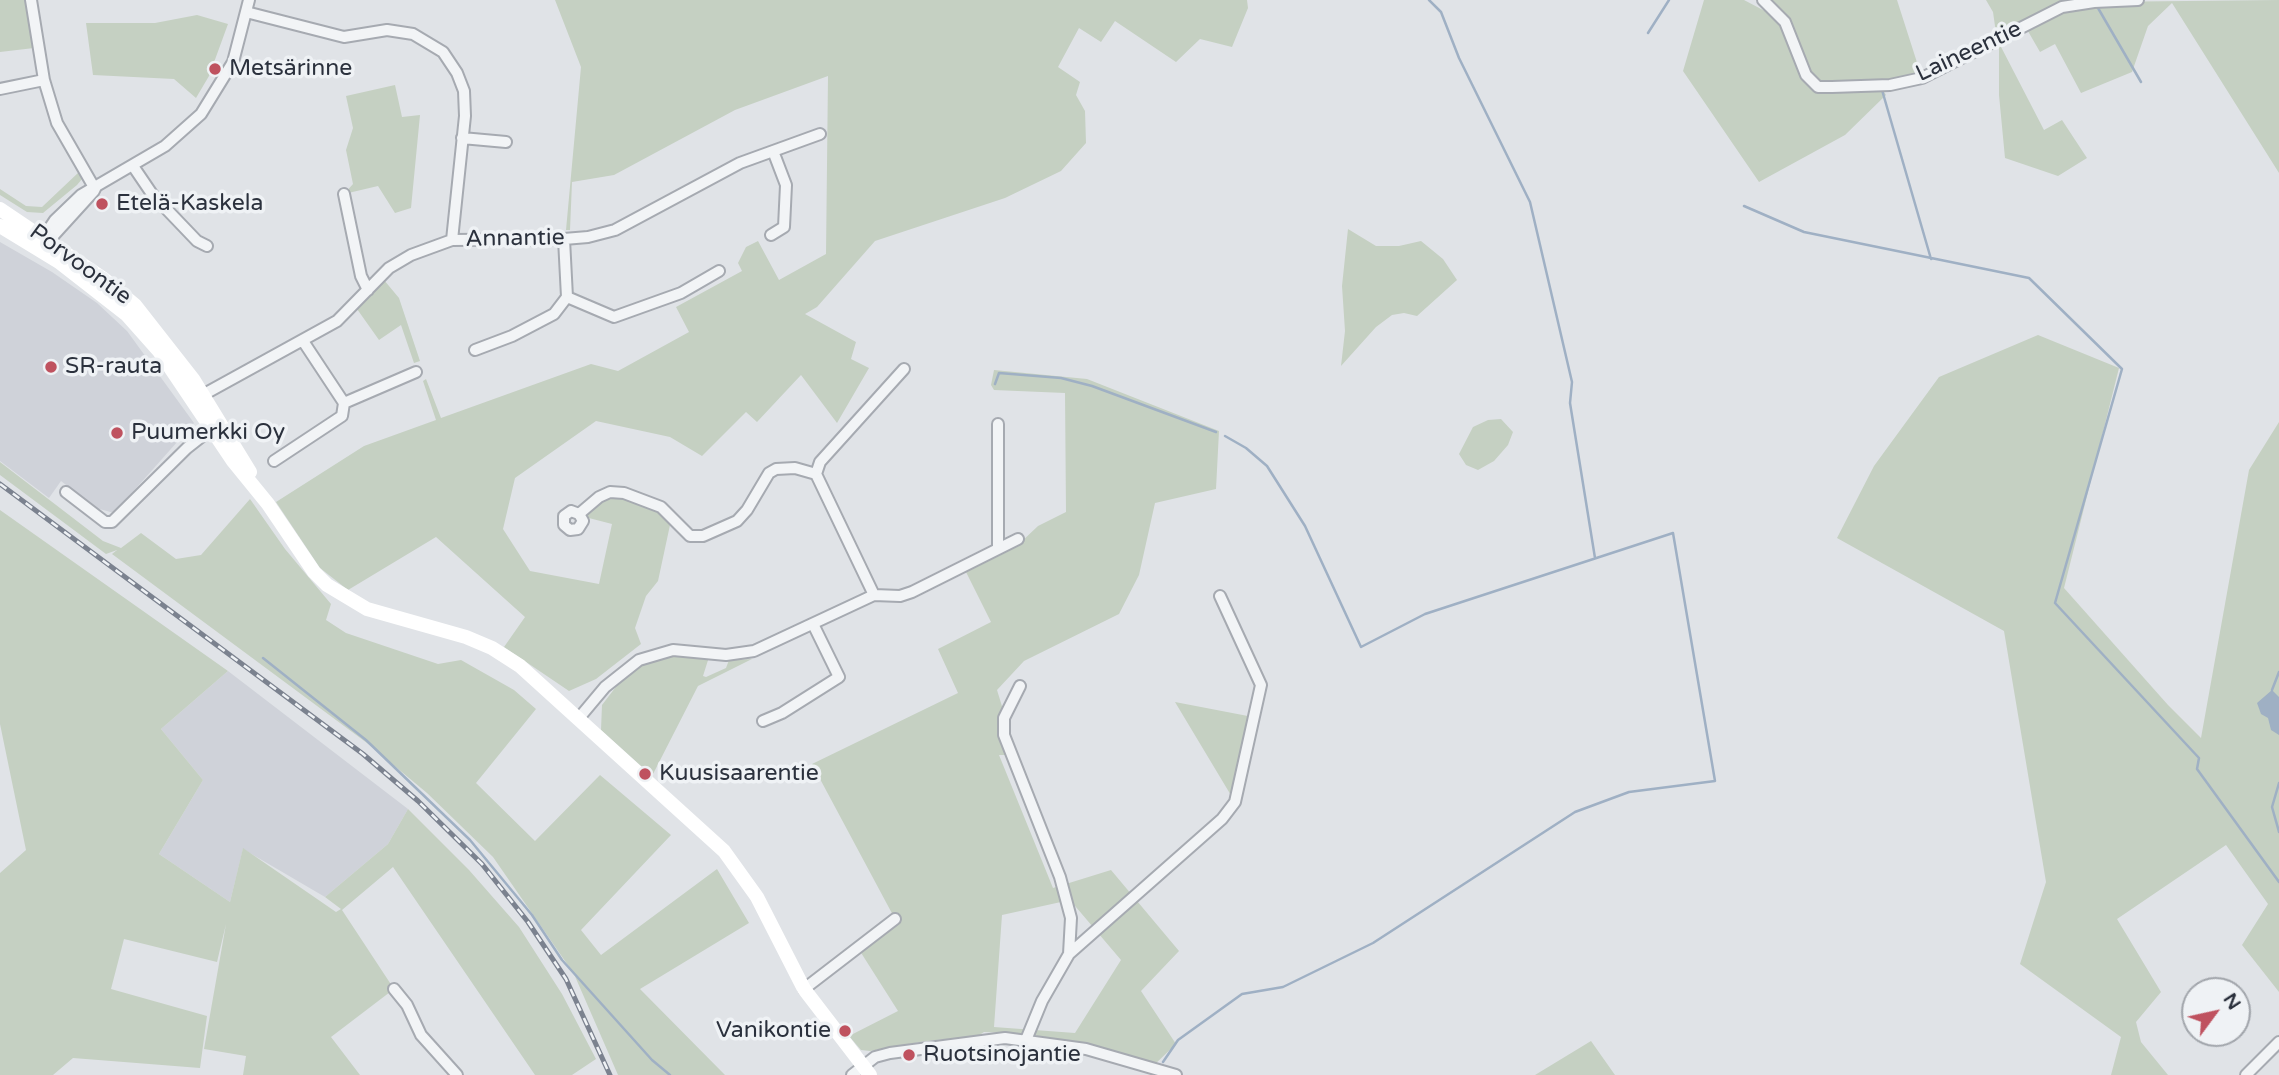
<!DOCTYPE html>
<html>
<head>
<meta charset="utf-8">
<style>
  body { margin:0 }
  #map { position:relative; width:2279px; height:1075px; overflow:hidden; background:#e0e3e7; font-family:"Varela Round",sans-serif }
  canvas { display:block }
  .north { position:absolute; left:2181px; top:977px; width:70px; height:70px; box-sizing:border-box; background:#eff2f5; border:2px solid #a1a5ab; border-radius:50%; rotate:57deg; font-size:19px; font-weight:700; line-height:28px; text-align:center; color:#2b313d }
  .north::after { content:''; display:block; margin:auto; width:24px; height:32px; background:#bf525f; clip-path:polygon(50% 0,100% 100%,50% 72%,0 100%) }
</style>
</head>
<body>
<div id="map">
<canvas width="2279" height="1075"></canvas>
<div class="north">N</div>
</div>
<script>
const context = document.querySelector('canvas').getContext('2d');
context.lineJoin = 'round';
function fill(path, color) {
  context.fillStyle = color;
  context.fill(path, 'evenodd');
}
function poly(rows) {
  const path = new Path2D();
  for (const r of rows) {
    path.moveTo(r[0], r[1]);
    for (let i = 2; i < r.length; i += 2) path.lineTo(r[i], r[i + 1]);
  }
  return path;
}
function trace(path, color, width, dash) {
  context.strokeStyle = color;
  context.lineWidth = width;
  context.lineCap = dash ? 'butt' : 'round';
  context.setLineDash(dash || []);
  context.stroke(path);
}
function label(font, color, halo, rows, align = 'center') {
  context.font = font + ' "Varela Round",sans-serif';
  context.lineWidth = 7;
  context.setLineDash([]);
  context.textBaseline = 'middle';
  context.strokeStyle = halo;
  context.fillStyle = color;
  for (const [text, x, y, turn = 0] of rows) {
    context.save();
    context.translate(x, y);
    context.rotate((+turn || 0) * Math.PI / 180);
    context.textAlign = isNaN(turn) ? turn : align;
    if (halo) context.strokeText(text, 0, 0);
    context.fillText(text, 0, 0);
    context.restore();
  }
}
const built = poly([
  [0,242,52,272,97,303,127,331,194,423,114,513,96,508,61,481,49,498,0,461],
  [228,671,408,809,388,844,325,897,243,849,230,902,159,854,203,780,161,729]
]);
const green = poly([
  [0,0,26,0,34,48,0,52],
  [555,0,1247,0,1248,8,1232,47,1200,39,1176,62,1115,21,1101,42,1079,28,1058,67,1080,82,1076,95,1085,111,1086,143,1061,171,1005,198,875,241,817,307,805,314,856,342,851,359,869,368,837,423,801,375,757,422,746,412,702,456,670,437,596,421,515,478,503,529,530,571,599,584,612,524,585,517,601,501,622,497,658,510,670,525,658,581,646,596,635,628,641,644,596,679,569,691,504,647,525,617,436,537,348,590,320,568,276,502,364,446,436,420,423,381,426,379,441,418,591,364,618,371,689,332,676,307,742,271,738,263,746,247,758,241,779,280,826,254,828,76,735,110,614,175,572,182,570,230,566,230,581,67],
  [1704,0,1744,0,1782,20,1763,0,1897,0,1922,78,1881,87,1886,95,1845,135,1759,182,1683,71],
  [1986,0,2060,0,2062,7,2094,2,2279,0,2279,173,2172,3,2148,26,2132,72,2081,93,2055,44,2040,52,2025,26,1997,40,1993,12],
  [197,15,228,24,209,76,196,98,174,79,93,75,86,23,155,23],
  [1999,43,2044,130,2062,120,2087,158,2058,176,2005,158,1999,95],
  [395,85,402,117,420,115,411,208,395,213,378,186,344,194,353,184,346,150,353,128,346,96],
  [79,172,82,179,77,185,43,213,27,212,0,195,0,189,26,206,42,207],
  [1348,229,1376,246,1399,246,1421,241,1443,259,1457,280,1417,316,1404,313,1392,315,1376,327,1341,366,1345,331,1342,286],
  [384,280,399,298,420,361,414,363,401,325,379,340,357,309],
  [2038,335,2119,368,2064,588,2168,705,2201,738,2249,470,2279,422,2279,992,2242,945,2268,904,2226,845,2117,919,2161,992,2136,1022,2141,1042,2168,1075,2111,1075,2121,1037,2020,964,2046,882,2004,631,1837,538,1874,466,1939,377],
  [994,370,1087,379,1219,431,1216,489,1155,503,1139,575,1119,614,1024,661,997,690,1017,755,999,755,1053,888,1111,870,1179,951,1141,991,1176,1044,1152,1067,1089,1044,1027,1034,984,1032,978,1036,926,1041,870,1051,861,1050,849,1036,898,1011,858,948,895,919,812,764,958,693,938,649,991,622,966,572,1020,543,1038,526,1066,512,1065,393,994,390,991,385],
  [1070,900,1121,960,1075,1033,994,1027,1002,915],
  [1501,419,1513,432,1508,445,1494,461,1478,470,1466,465,1459,454,1473,427,1488,420],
  [0,462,103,541,121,548,141,533,176,559,201,555,250,499,285,549,331,604,326,620,346,633,438,664,461,660,514,690,536,709,476,783,535,841,600,775,671,835,581,930,601,955,717,869,749,923,640,989,725,1075,618,1075,574,974,493,857,427,793,367,743,112,554,117,550,106,554,0,475],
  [0,510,228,671,161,729,203,780,159,854,230,902,243,848,336,912,341,909,325,897,388,844,408,809,469,870,519,927,562,994,596,1059,572,1075,535,1075,393,867,342,910,394,989,331,1037,360,1075,243,1075,246,1056,204,1049,226,924,217,962,124,939,111,989,207,1016,200,1068,73,1058,53,1075,0,1075,0,873,26,850,0,724],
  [670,654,709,657,703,676,706,677,726,668,729,660,752,659,698,686,652,776,601,730,602,705,625,675,642,663],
  [1175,702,1253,717,1235,802],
  [1591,1041,1615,1075,1535,1075]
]);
const water = poly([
  [2272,690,2279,697,2279,735,2271,730,2268,718,2261,714,2257,703]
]);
const stream = poly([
  [1429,0,1441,12,1459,58,1530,202,1572,382,1570,403,1595,558],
  [2098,8,2141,82],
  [1648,33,1669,0],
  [1882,90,1931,259],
  [1744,206,1804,232,2029,278,2122,369,2055,603,2199,758,2197,769,2279,882],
  [995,384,999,373,1061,378,1092,386,1216,432],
  [263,658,366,740,470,840,532,915,562,960,652,1060,670,1075],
  [2272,690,2279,672],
  [2279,783,2272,807,2279,832],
  [1163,1062,1178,1040,1242,994,1283,987,1373,943,1575,812,1629,792,1715,781,1673,533,1425,614,1361,647,1305,526,1267,466,1246,448,1225,436]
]);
const street = poly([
  [31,0,44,80,57,123,95,189],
  [1763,0,1785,22,1806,75,1818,87,1832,87,1890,85,1922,78,2062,7,2094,2,2138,0],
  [246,12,344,37,387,30,413,34,443,52,457,73,464,91,465,116,452,240],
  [0,89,44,80],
  [462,138,506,142],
  [133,166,152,194,197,241,207,246],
  [344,194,361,276,368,290],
  [771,235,784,227,786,185,773,151],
  [564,239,567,297,614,317,681,293,719,271],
  [41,241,55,220,81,195,165,146,201,114,233,62,249,0],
  [44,246,94,191],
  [303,341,344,403,416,372],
  [475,350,512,336,554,314,567,297],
  [199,397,337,321,389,268,411,255,452,240,564,239,588,237,615,230,740,163,820,134],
  [274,461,342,416,344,403],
  [66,492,105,522,112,522,187,448,215,426],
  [571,511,579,514,583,521,578,529,570,530,564,525,564,516,571,511],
  [579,514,599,497,610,492,624,493,661,507,690,536,703,536,737,521,747,510,769,473,776,469,795,468,816,474],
  [998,549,998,424],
  [874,595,816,474,820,462,904,369],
  [1020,686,1004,718,1004,735,1060,877,1071,918,1069,954],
  [579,718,605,687,639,660,673,650,726,655,754,651,874,595,900,596,912,592,1018,539],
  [763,721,782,713,839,677,813,624],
  [394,989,407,1005,421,1035,457,1075],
  [804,989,895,919],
  [1026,1040,1042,1001,1069,954,1222,819,1235,802,1261,685,1220,596],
  [852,1075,875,1057,890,1053,1005,1038,1086,1049,1176,1075],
  [2246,1075,2279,1042]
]);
const secondary = poly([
  [0,209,104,279,135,305,193,379,250,472],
  [0,226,59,262,127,315,159,351,233,461,268,504,314,572,327,585,367,609,466,637,492,648,520,666,724,851,757,897,804,989,870,1075]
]);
const rail = poly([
  [0,484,363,754,418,801,482,864,528,922,566,979,610,1075]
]);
const markers = [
  [215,69,7,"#bf525f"],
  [102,204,7,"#bf525f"],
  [51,367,7,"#bf525f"],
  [117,433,7,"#bf525f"],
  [645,774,7,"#bf525f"],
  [845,1031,7,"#bf525f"],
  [909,1055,7,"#bf525f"]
];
const streetNames = [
  ["Laineentie",1969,52,-25],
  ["Annantie",515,239,-1],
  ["Porvoontie",80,265,36]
];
const poiNames = [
  ["Metsärinne",229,69],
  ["Etelä-Kaskela",116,204],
  ["SR-rauta",65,367],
  ["Puumerkki Oy",131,433],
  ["Kuusisaarentie",659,774],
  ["Vanikontie",831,1031,"right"],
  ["Ruotsinojantie",923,1055]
];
fill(built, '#cfd2d9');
fill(green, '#c5d0c2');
fill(water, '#9fb0c4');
trace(stream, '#9fb0c4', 2.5);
trace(street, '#a6aab1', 14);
trace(street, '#f2f4f6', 10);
trace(secondary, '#fff', 14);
trace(rail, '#7b828f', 5);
trace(rail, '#eff2f5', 2.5, [8]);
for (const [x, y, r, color] of markers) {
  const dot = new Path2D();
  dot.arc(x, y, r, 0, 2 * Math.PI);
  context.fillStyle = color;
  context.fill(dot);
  trace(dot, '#eff2f5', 2.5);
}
label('23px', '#2b313d', '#eff2f5', streetNames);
label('23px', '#2b313d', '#eff2f5', poiNames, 'left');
</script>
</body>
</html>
